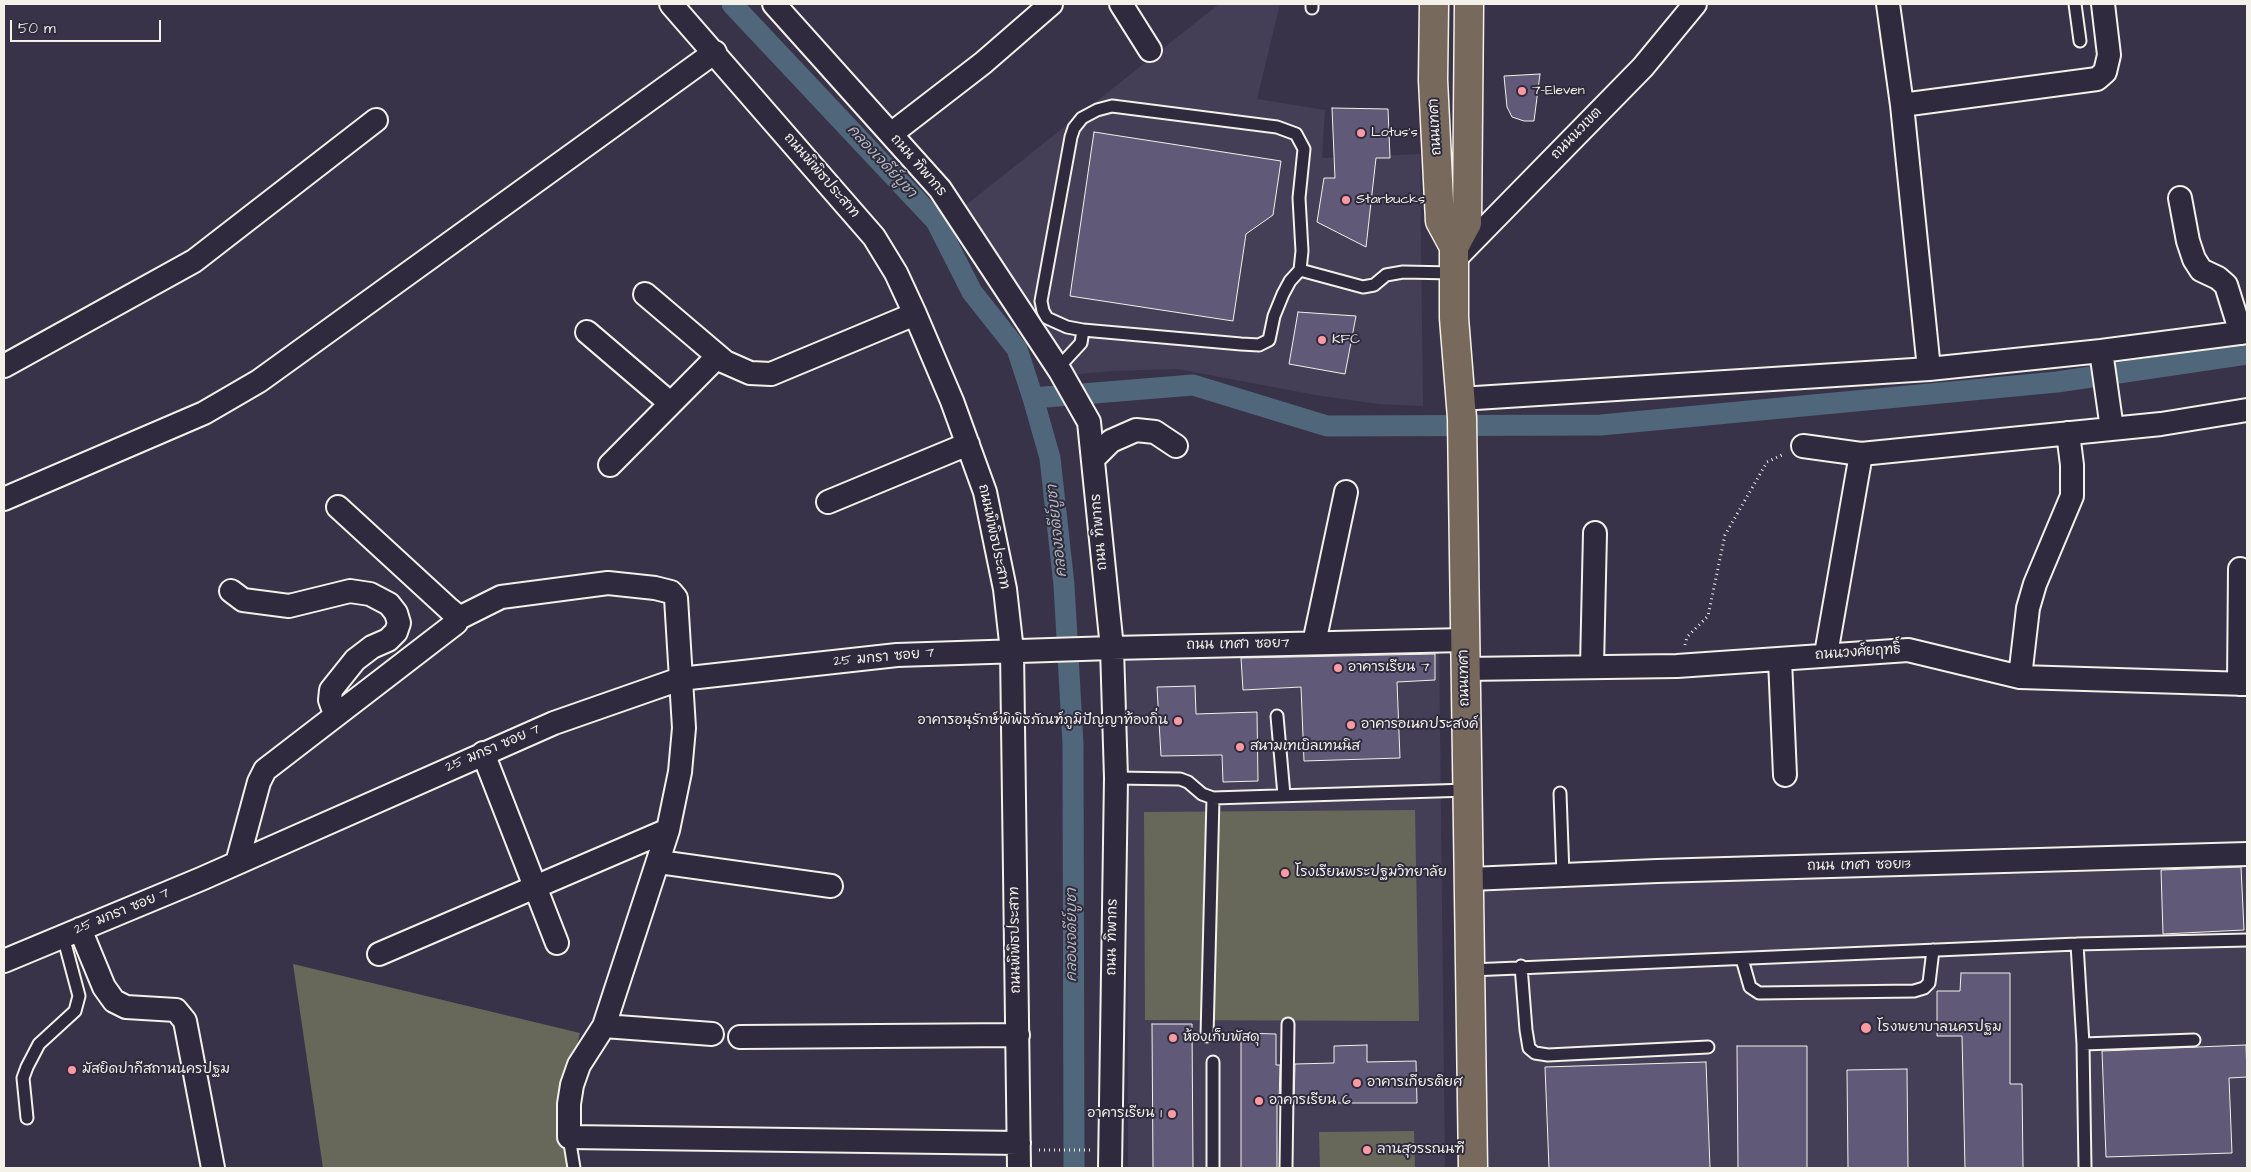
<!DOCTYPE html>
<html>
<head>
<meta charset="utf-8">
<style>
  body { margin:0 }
  #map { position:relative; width:2251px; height:1172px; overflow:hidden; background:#393349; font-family:"Architects Daughter",sans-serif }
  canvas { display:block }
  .frame { position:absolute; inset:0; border:5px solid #f4f1e8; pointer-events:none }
  .scale { position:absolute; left:10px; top:20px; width:151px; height:22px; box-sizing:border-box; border:2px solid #f4f1e8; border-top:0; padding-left:6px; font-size:15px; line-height:18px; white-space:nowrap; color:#f4f1e8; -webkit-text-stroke:4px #2f2a3d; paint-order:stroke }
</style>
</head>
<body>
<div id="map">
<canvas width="2251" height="1172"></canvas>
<div class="frame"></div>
<div class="scale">50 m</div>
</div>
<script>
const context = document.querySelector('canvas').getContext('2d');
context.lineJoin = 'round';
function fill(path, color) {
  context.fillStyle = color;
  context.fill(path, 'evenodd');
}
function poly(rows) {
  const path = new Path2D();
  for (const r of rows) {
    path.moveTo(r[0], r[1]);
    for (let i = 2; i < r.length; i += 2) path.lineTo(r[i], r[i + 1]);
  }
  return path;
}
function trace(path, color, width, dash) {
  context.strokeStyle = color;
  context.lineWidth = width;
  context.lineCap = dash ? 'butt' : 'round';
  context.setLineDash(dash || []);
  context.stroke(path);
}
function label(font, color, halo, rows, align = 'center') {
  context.font = font + ' "Architects Daughter","Playpen Sans Thai",sans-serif';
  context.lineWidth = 4;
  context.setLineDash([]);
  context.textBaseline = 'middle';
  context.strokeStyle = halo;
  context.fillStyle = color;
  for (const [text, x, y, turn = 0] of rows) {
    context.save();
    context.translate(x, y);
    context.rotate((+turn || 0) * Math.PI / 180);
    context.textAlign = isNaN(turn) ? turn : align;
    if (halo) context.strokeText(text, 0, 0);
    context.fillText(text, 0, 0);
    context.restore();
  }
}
const built = poly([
  [1219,4,1280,4,1257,99,1325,110,1322,158,1420,154,1423,406,1378,404,1315,395,1178,369,1113,371,1070,375,961,209],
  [1439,639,1445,1168,1128,1168,1127,651],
  [2247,863,2247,1168,1486,1168,1483,887,1981,875,2161,870]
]);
const green = poly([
  [1415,810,1419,1021,1145,1020,1144,812],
  [293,964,580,1033,570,1076,572,1168,323,1168],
  [1414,1131,1415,1168,1320,1168,1319,1132]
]);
const canal = poly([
  [732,4,936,221,972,292,1017,349,1033,398,1050,458,1064,585,1073,744,1074,1168],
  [1033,398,1193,385,1327,426,1601,425,2057,382,2247,354]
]);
const building = poly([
  [1540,74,1534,121,1524,121,1512,117,1507,107,1504,76,1540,74],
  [1332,108,1388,109,1390,158,1376,158,1366,247,1317,222,1324,178,1335,178,1332,108],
  [1094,132,1281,161,1273,215,1246,234,1233,321,1070,296,1094,132],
  [1298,312,1356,316,1345,374,1289,364,1298,312],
  [1435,654,1435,680,1397,682,1400,758,1304,761,1301,687,1243,690,1241,658,1435,654],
  [1195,686,1196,714,1257,712,1258,781,1223,782,1222,755,1161,756,1157,687,1195,686],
  [2241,867,2244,930,2163,934,2161,870,2241,867],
  [1961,973,2010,973,2010,1084,2022,1084,2023,1168,1965,1168,1962,1036,1937,1036,1937,991,1960,991,1961,973],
  [1152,1024,1192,1024,1193,1168,1153,1168,1152,1024],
  [1241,1033,1276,1034,1276,1065,1280,1065,1279,1103,1277,1103,1277,1168,1241,1168,1241,1033],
  [1367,1045,1367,1062,1416,1061,1417,1103,1294,1103,1295,1064,1334,1063,1334,1046,1367,1045],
  [2246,1045,2247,1077,2229,1078,2232,1153,2106,1157,2102,1051,2246,1045],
  [1737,1046,1807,1046,1807,1168,1738,1168,1737,1046],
  [1706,1062,1710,1168,1549,1168,1545,1067,1706,1062],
  [1907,1069,1908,1168,1848,1168,1847,1070,1907,1069]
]);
const path = poly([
  [1685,645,1687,637,1708,616,1725,535,1767,462,1784,454],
  [1039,1150,1090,1150]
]);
const service = poly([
  [2075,4,2080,41],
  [1312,8,1312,4],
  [1300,270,1363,287,1374,285,1386,275,1403,272,1454,273],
  [1058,368,1081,343,1083,330,1241,344,1259,345,1269,340,1274,316,1283,294,1290,281,1300,270,1302,251,1299,198,1304,149,1296,134,1277,127,1112,106,1097,110,1082,118,1074,128,1071,137,1041,301,1043,311,1047,318,1067,327,1083,330],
  [1277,716,1284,795],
  [1116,778,1180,779,1188,782,1202,794,1213,798,1468,790],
  [1560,793,1563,875],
  [2077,944,2083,1044,2085,1168],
  [1742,959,1750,987,1759,993,1914,991,1924,988,1929,983,1933,950],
  [1521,966,1526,1030,1529,1048,1535,1053,1548,1055,1708,1047],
  [1471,970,2077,944,2247,940],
  [1207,1036,1213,798],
  [2083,1044,2194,1040],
  [1213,1062,1213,1168],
  [27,1118,23,1078,27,1067,39,1044,75,1011,79,996,63,936],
  [569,1137,574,1168],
  [1286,1168,1288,1024]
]);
const minor = poly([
  [671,4,874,237,896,273,915,314,952,401,985,492,1005,589,1012,651,1019,1168],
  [774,4,940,189,1060,371,1089,422,1112,648,1116,778,1110,1168],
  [1121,4,1150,50],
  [1888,4,1902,105,1929,369],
  [1902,105,2097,79,2105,72,2109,55,2103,4],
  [891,134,983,63,1051,4],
  [2180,198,2188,241,2194,259,2201,270,2218,278,2226,285,2241,333],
  [1454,260,1643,67,1695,4],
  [645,294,725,362,750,373,771,374,915,314],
  [587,332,670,403],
  [2101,351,2112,429],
  [4,366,194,261,376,120],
  [1460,399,1929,369,2101,351,2247,332],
  [1803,446,1861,454,2161,424,2247,410],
  [1094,458,1111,441,1136,430,1155,432,1176,446],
  [610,465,718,356],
  [4,499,204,413,259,381,715,52],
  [828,502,968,444],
  [231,591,243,600,289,606,350,591,370,594,389,604,396,613,399,623,396,632,388,640,372,647,355,660,331,690,330,700,335,714],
  [457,619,501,597,608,583,655,588,671,592,676,598,684,728,680,772,668,830,604,1026,579,1065,572,1085,569,1104,569,1137,1019,1143],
  [1314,643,1346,492],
  [1826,654,1861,454],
  [1780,660,1785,775],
  [1592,666,1595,533],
  [1465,669,1677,666,1908,650,2020,677,2247,684],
  [2020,677,2028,608,2035,584,2072,496,2072,465,2068,433],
  [2239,684,2240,569],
  [483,753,557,943],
  [659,862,831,886],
  [237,863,259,782,265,770,456,623,455,614,449,609,338,507],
  [1470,879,1657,871,2247,854],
  [80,929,104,987,114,1001,126,1007,176,1010,185,1021,213,1168],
  [379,954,668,830],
  [4,961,201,879,554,723,680,679,897,655,1112,648,1465,640],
  [604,1026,712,1034],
  [740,1037,1018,1035]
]);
const primary = poly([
  [1434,4,1433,80,1440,221,1454,247,1454,318,1462,418,1473,1168],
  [1454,247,1467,223,1469,4]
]);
const markers = [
  [1522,91,5,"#ff9aa2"],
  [1361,133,5,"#ff9aa2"],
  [1346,200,5,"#ff9aa2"],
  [1322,340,5,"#ff9aa2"],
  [1338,668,5,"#ff9aa2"],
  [1178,721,5,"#ff9aa2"],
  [1351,725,5,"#ff9aa2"],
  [1240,747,5,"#ff9aa2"],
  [1285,873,5,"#ff9aa2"],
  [1866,1028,6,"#ff9aa2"],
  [1173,1038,5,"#ff9aa2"],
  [72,1070,5,"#ff9aa2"],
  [1357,1083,5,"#ff9aa2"],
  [1259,1101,5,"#ff9aa2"],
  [1172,1114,5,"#ff9aa2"],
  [1367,1150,5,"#ff9aa2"]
];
const poiNames = [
  ["7-Eleven",1532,91],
  ["Lotus's",1371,133],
  ["Starbucks",1356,200],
  ["KFC",1332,340],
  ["อาคารเรียน 7",1348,668],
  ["อาคารอนุรักษ์พิพิธภัณฑ์ภูมิปัญญาท้องถิ่น",1168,721,"right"],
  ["อาคารอเนกประสงค์",1361,725],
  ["สนามเทเบิลเทนนิส",1250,747],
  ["โรงเรียนพระปฐมวิทยาลัย",1295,873],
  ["โรงพยาบาลนครปฐม",1877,1028],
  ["ห้องเก็บพัสดุ",1183,1038],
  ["มัสยิดปากีสถานนครปฐม",82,1070],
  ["อาคารเกียรติยศ",1367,1083],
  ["อาคารเรียน 6",1269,1101],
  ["อาคารเรียน 1",1162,1114,"right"],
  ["ลานสุวรรณนฑี",1377,1150]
];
const streetNames = [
  ["ถนนเทศา",1436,127,-93],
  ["ถนนนวเขต",1577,134,-46],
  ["ถนน ทิพากร",918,166,49],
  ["ถนนพิพิธประสาท",821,176,49],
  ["ถนน ทิพากร",1100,532,-95],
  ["ถนนพิพิธประสาท",993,537,78],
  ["ถนน เทศา ซอย7",1238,645,-1],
  ["ถนนวงศ์ยฤทธิ์",1858,653,-4],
  ["25 มกรา ซอย 7",884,658,-5],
  ["ถนนเทศา",1465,678,-91],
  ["25 มกรา ซอย 7",493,749,-23],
  ["ถนน เทศา ซอย13",1859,866,-1],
  ["25 มกรา ซอย 7",122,912,-22],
  ["ถนน ทิพากร",1113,937,-89],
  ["ถนนพิพิธประสาท",1016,940,-91]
];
const waterNames = [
  ["คลองเจดีย์บูชา",881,162,47],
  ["คลองเจดีย์บูชา",1058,531,-96],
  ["คลองเจดีย์บูชา",1073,935,-90]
];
fill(built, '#453e57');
fill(green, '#676859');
trace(canal, '#50667b', 21);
fill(building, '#605977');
trace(building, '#f4f1e8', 1);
trace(service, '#f4f1e8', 15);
trace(minor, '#f4f1e8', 26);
trace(primary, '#f4f1e8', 31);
trace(path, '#f4f1e8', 3, [1, 4]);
trace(service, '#2f2a3d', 11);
trace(minor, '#2f2a3d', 22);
trace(primary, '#77695c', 28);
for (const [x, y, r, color] of markers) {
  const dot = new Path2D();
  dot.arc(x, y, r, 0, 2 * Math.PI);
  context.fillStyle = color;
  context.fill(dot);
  trace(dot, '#2f2a3d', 2);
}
label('14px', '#f4f1e8', '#2f2a3d', poiNames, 'left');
label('14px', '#f4f1e8', '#2f2a3d', streetNames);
label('italic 15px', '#b2b9bc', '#2f2a3d', waterNames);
</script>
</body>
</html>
